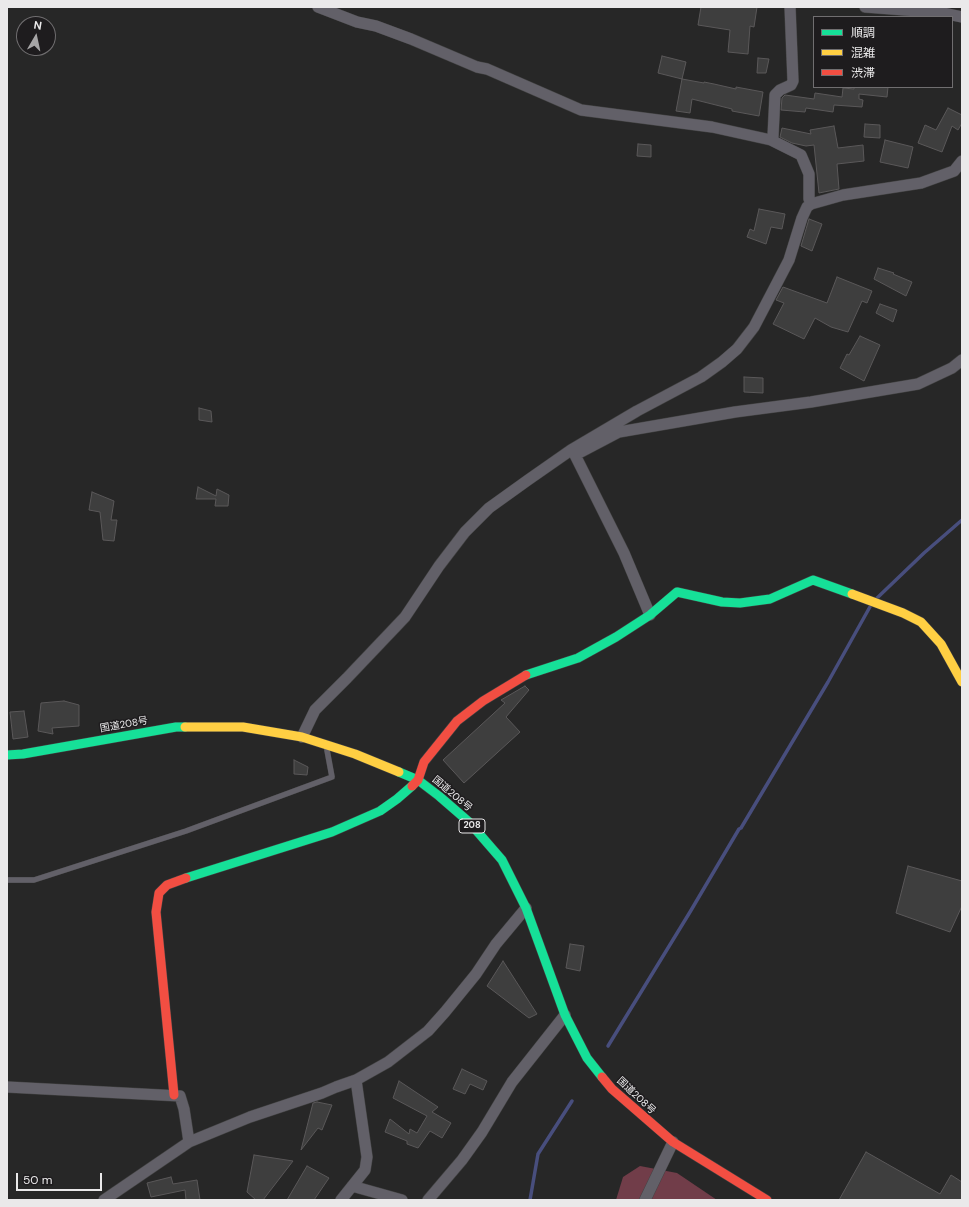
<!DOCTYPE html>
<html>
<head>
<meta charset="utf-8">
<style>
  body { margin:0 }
  #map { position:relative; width:969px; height:1207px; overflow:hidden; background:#272727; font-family:"DM Sans","Noto Sans JP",sans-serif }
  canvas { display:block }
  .frame { position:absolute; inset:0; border:8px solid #eae9ea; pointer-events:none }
  .legend { position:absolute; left:813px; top:16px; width:140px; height:72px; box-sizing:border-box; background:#1e1c1e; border:1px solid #706e70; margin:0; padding:5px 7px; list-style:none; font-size:12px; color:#eae9ea }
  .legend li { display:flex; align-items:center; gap:8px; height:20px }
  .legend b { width:20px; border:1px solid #706e70 }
  .north { position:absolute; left:16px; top:16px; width:40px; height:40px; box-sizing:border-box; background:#1e1c1e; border:1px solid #706e70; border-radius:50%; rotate:9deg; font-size:11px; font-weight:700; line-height:16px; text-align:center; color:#eae9ea }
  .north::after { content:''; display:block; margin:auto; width:14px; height:18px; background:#a6a5a6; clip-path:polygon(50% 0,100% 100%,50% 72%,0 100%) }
  .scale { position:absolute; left:16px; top:1173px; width:86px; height:18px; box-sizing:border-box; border:2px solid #eae9ea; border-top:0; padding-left:5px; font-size:12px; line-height:14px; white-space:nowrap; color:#eae9ea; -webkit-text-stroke:3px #1e1c1e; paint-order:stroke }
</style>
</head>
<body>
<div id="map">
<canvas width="969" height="1207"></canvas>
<div class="frame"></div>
<ul class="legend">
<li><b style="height:5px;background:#16e098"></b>順調</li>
<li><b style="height:5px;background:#ffcf43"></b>混雑</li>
<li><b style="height:5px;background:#f24e42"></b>渋滞</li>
</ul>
<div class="north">N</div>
<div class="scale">50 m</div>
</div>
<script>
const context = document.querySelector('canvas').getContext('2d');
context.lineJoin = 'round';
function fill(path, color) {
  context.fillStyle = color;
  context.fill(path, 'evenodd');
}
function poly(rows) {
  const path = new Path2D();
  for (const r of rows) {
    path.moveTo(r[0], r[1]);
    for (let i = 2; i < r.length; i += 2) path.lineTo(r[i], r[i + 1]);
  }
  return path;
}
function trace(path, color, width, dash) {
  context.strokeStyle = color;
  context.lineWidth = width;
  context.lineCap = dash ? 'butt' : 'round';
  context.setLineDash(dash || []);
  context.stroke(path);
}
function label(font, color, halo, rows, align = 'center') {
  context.font = font + ' "DM Sans","Noto Sans JP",sans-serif';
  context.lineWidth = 3;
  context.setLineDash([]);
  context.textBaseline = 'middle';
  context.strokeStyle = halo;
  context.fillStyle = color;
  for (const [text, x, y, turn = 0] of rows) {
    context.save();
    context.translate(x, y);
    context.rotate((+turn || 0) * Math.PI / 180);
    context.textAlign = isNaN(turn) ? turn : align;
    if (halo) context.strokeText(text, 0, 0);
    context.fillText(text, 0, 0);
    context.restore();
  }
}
const forest = poly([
  [640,1166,677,1173,717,1200,616,1200,623,1177]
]);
const stream = poly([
  [876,599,924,553,962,520],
  [608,1046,690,912,739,829,741,828,828,682,871,605],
  [530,1200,538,1154,572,1101]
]);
const building = poly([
  [701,7,757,7,754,27,750,26,748,54,728,52,730,30,698,25,701,7],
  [662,56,686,62,682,79,658,73,662,56],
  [758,58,769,59,766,73,757,73,758,58],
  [682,79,704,83,704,82,714,84,736,89,736,87,763,92,759,116,732,111,732,109,692,99,690,113,676,111,682,79],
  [854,87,888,87,887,97,859,94,859,99,863,100,862,107,834,105,833,112,806,108,805,112,781,110,782,98,785,95,814,99,815,93,842,97,843,88,854,89,854,87],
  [948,108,962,115,962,123,958,130,952,126,942,152,918,143,925,125,936,130,948,108],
  [865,124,880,125,880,138,864,137,865,124],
  [834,126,838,148,863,145,864,161,837,164,839,189,819,193,814,145,806,146,792,143,780,137,782,128,811,134,810,130,834,126],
  [885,140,913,147,908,168,880,162,885,140],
  [638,144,651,145,651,157,637,156,638,144],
  [759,209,785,214,782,229,771,227,766,244,747,237,750,229,754,231,759,209],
  [809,219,822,224,812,251,801,246,809,219],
  [878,268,894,273,893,274,912,282,906,296,874,279,878,268],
  [837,277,872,291,867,303,862,301,848,332,831,327,815,318,804,339,773,324,784,303,776,300,783,287,827,303,837,277],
  [880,304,897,310,893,322,876,313,880,304],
  [860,336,880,345,864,381,840,368,847,354,849,355,860,336],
  [744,377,763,378,763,393,744,392,744,377],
  [199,408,211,411,212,422,199,420,199,408],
  [198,487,216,496,217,489,229,495,228,506,215,506,216,499,196,499,198,487],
  [92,492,114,501,111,520,117,520,114,541,103,540,100,512,89,510,92,492],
  [525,686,529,690,506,717,520,732,464,783,443,760,505,703,501,700,525,686],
  [64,701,79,705,79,726,52,728,53,734,38,731,41,703,64,701],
  [24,711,28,737,13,739,10,712,24,711],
  [294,760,308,767,307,775,294,774,294,760],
  [908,866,962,881,962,906,950,932,896,913,908,866],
  [570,944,584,946,580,971,566,968,570,944],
  [503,961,537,1014,529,1018,487,986,503,961],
  [462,1069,487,1081,483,1090,470,1084,465,1094,453,1089,462,1069],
  [399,1081,438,1107,432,1112,451,1123,442,1138,430,1131,418,1148,407,1144,407,1141,385,1132,390,1119,409,1134,410,1129,417,1133,427,1116,393,1098,399,1081],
  [317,1102,332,1105,322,1130,318,1128,301,1150,313,1103,317,1102],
  [866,1152,940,1194,951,1175,962,1182,962,1200,839,1200,866,1152],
  [254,1155,293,1161,263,1200,256,1200,247,1192,254,1155],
  [307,1166,329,1178,314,1200,287,1200,307,1166],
  [171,1177,173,1184,197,1180,200,1200,186,1200,185,1190,151,1197,147,1183,171,1177]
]);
const lane = poly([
  [7,880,34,880,186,831,332,777,327,750]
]);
const street = poly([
  [318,7,357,22,376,26,411,39,477,67,487,69,581,110,712,127,771,140,801,155,809,174,809,199,811,204],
  [865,7,943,13,962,17],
  [771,140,773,136,775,95,780,90,791,85,793,81,790,7],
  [571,450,575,455,624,553,650,615],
  [581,452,619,432,735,412,811,402,918,384,952,368,962,360],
  [302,737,315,710,347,678,405,617,439,566,465,532,489,508,528,480,571,450,637,411,701,377,722,362,737,349,754,327,789,260,802,218,807,207,811,204,843,195,921,183,954,171,962,161],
  [7,1087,180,1096,184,1109,189,1142],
  [352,1186,402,1200],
  [104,1200,189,1142,250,1117,322,1093,336,1087,356,1080,388,1062,428,1031,445,1012,476,974,496,944,526,908],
  [341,1200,365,1170,367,1157,356,1080],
  [428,1200,462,1160,482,1132,512,1082,565,1015],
  [645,1200,673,1142]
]);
const fast = poly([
  [526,675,578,658,616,637,650,615,677,592,722,602,740,603,770,599,813,580,852,594],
  [7,755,23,754,176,727,185,727],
  [399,772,418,780,439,796,469,822,502,860,526,908,565,1015,587,1058,602,1077],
  [186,878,332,832,380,811,397,799,412,786]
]);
const slow = poly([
  [852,594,903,613,921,622,941,644,962,682],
  [185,727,243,727,302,737,355,754,399,772]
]);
const jam = poly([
  [412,786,418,780,424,762,457,721,483,701,526,675],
  [602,1077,612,1089,673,1142,767,1200],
  [174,1095,156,912,159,893,167,885,186,878]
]);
const shields = [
  [472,826,26]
];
const shieldNames = [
  ["208",472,826]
];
const streetNames = [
  ["国道208号",124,725,-10],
  ["国道208号",452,794,40],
  ["国道208号",636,1096,43]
];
fill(forest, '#713d49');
trace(stream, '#484e7d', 3.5);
fill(building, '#3e3e3e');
trace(building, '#5a5859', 1);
trace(lane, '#424242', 6);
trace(street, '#424242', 12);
trace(fast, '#424242', 10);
trace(slow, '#424242', 10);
trace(jam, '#424242', 10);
trace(lane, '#626068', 5.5);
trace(street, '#626068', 11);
trace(fast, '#16e098', 9);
trace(slow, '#ffcf43', 9);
trace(jam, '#f24e42', 9);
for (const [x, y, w] of shields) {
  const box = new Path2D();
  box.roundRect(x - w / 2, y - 7, w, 14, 3);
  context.fillStyle = '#1e1c1e';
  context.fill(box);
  trace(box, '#eae9ea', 1);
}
label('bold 9px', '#eae9ea', null, shieldNames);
label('10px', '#eae9ea', '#1e1c1e', streetNames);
</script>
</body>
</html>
